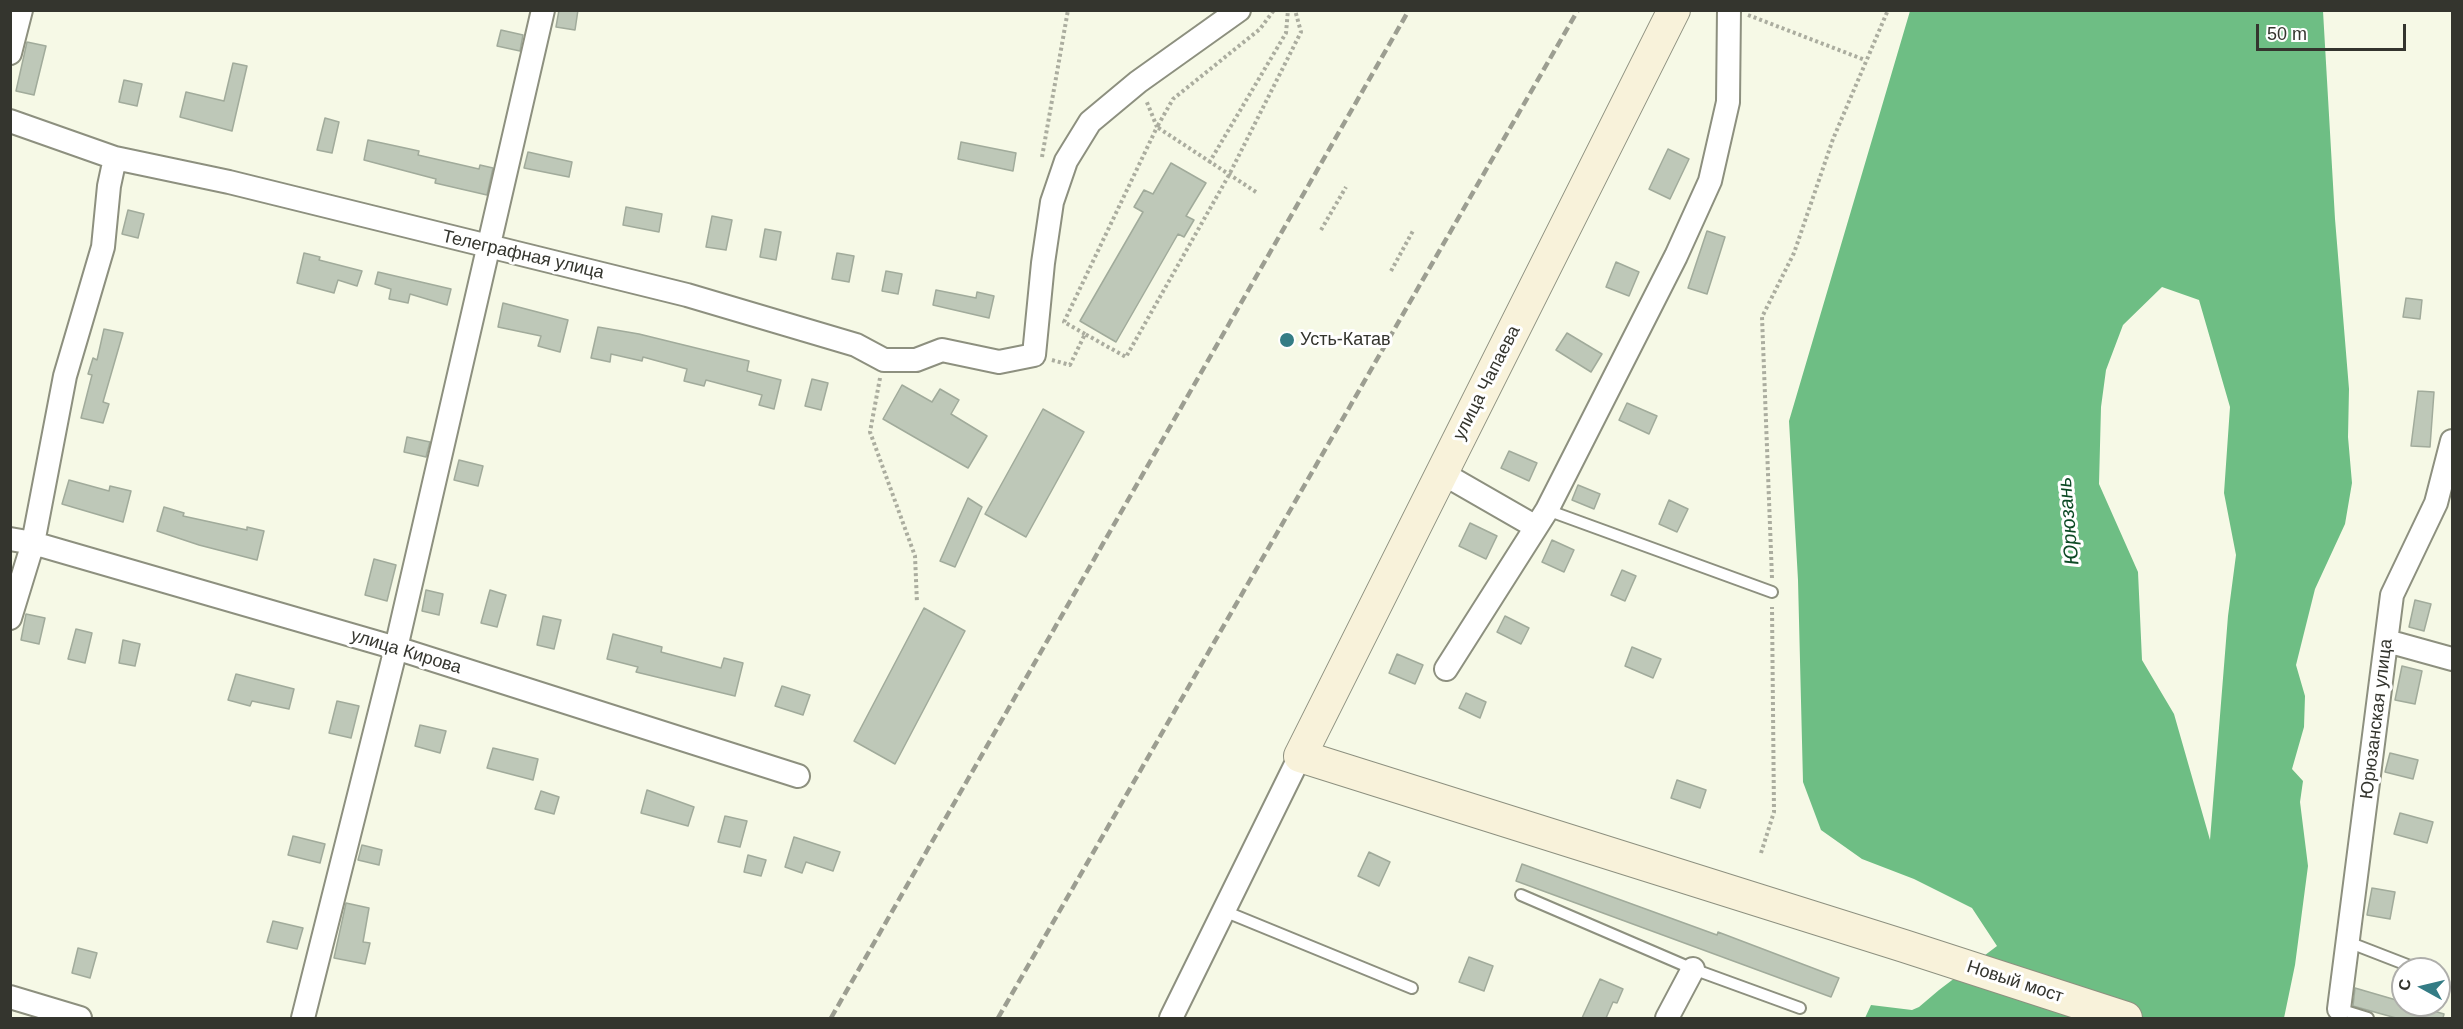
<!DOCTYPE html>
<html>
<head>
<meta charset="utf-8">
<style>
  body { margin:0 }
  #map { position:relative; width:2463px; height:1029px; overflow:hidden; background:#f6f9e6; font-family:Arial,sans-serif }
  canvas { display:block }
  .frame { position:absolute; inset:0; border:12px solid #34352e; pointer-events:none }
  .north { position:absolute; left:2391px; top:957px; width:60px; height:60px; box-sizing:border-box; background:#fff; border:2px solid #aeaeab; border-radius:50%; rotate:278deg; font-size:16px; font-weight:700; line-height:24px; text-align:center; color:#34352e }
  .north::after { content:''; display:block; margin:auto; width:21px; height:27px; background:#347c85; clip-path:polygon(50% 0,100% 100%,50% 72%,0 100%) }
  .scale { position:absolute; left:2256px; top:24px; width:150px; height:27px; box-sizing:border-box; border:3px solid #34352e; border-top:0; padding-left:8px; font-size:18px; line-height:21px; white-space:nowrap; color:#34352e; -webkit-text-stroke:4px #fff; paint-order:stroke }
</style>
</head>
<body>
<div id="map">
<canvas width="2463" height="1029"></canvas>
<div class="frame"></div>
<div class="north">С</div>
<div class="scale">50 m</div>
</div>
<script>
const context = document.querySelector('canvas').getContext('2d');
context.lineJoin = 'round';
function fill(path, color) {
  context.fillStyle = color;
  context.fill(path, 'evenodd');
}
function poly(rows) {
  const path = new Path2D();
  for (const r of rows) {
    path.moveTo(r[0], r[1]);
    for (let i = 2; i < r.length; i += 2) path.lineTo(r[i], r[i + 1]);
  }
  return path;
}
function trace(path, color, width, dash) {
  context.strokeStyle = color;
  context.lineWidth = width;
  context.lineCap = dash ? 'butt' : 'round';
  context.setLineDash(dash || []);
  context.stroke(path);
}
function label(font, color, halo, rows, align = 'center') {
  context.font = font + ' Arial,sans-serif';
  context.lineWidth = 6;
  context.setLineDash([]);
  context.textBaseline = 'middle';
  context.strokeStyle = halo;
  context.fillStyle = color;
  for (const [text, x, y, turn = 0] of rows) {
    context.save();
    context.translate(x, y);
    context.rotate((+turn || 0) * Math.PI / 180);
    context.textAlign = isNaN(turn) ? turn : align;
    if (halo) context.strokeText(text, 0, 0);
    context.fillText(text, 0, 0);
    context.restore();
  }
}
const water = poly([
  [1910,11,2323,11,2335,219,2349,389,2348,437,2352,483,2345,524,2315,589,2296,665,2305,696,2304,727,2292,769,2303,781,2300,802,2308,866,2295,965,2284,1018,1865,1018,1871,1005,1912,1010,1919,1007,1939,990,1997,946,1972,908,1914,879,1862,859,1821,830,1803,782,1798,580,1789,421],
  [2162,287,2199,300,2230,407,2224,493,2236,555,2228,616,2210,840,2174,714,2142,660,2138,572,2099,484,2101,407,2106,370,2123,325]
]);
const building = poly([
  [559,10,578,10,575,30,556,27,559,10],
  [501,30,523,35,520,51,497,46,501,30],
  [27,42,46,46,34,95,16,91,27,42],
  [233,63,247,66,232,131,180,117,186,92,224,101,233,63],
  [124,80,142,84,137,106,119,102,124,80],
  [325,118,339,122,332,153,317,150,325,118],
  [368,140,419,151,418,155,479,169,480,165,493,168,487,195,435,183,436,179,364,160,368,140],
  [961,142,1016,153,1013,171,958,159,961,142],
  [1668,149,1689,159,1670,199,1649,189,1668,149],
  [528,152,572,162,569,177,524,168,528,152],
  [1171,163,1206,183,1186,216,1194,220,1184,237,1178,234,1116,342,1080,321,1143,212,1134,207,1144,190,1153,194,1171,163],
  [626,207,662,214,659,232,623,225,626,207],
  [128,210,144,214,138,238,122,234,128,210],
  [712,216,732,220,726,250,706,247,712,216],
  [765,229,781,232,776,260,760,257,765,229],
  [1707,231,1725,237,1707,294,1688,288,1707,231],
  [304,253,320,257,319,260,362,271,357,286,338,280,334,293,297,283,304,253],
  [837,253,854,256,849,282,832,279,837,253],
  [1616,262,1639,272,1629,296,1606,287,1616,262],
  [886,271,902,274,898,294,882,291,886,271],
  [378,272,451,289,447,305,410,294,408,303,389,299,391,289,375,284,378,272],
  [936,290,976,298,977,292,994,296,989,318,933,305,936,290],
  [2406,298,2422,300,2420,319,2403,317,2406,298],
  [503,303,568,320,560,352,538,346,541,336,498,327,503,303],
  [598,327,639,334,749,361,747,371,781,380,774,409,759,405,762,395,706,380,704,386,684,381,687,369,643,357,642,361,611,354,610,362,591,358,598,327],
  [104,329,123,333,103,402,109,404,103,423,81,418,92,375,88,374,93,358,97,360,104,329],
  [1567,333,1602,354,1591,372,1556,350,1567,333],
  [812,379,828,383,821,410,805,406,812,379],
  [902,385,932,402,940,389,959,400,951,414,987,436,968,468,883,419,902,385],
  [2418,391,2434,392,2430,447,2411,446,2418,391],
  [1627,403,1657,416,1649,434,1619,420,1627,403],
  [1043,409,1084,432,1026,537,985,514,1043,409],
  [407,437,430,442,426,457,404,452,407,437],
  [1509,451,1537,463,1529,481,1501,468,1509,451],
  [459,460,483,466,478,486,454,480,459,460],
  [69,480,109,491,110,486,131,491,123,522,62,504,69,480],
  [1578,485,1600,494,1594,509,1572,500,1578,485],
  [968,498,982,507,955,567,940,561,968,498],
  [1669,500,1688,509,1677,532,1659,524,1669,500],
  [164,507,184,513,183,516,247,530,247,527,264,531,257,560,199,545,157,531,164,507],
  [1470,523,1497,536,1486,559,1459,546,1470,523],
  [1552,540,1574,550,1564,572,1542,562,1552,540],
  [374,559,396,565,387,601,365,595,374,559],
  [1622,570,1636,576,1625,601,1611,595,1622,570],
  [426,590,443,594,439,615,422,611,426,590],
  [490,590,506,595,497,627,481,623,490,590],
  [2415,600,2431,604,2424,631,2409,627,2415,600],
  [924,608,965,631,895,764,854,741,924,608],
  [26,614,45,618,39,644,21,640,26,614],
  [543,616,561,620,554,649,537,645,543,616],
  [1505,616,1529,628,1521,644,1497,632,1505,616],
  [76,629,92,633,85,663,68,659,76,629],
  [613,634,662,647,661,652,721,668,724,658,743,663,735,696,636,672,638,667,607,659,613,634],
  [123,640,140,644,135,666,119,663,123,640],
  [1632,647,1661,659,1653,678,1625,666,1632,647],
  [1397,654,1423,665,1415,684,1389,673,1397,654],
  [2402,666,2422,671,2415,704,2395,700,2402,666],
  [236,674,294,689,289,709,252,701,250,706,228,700,236,674],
  [782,686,810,695,803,715,775,706,782,686],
  [1466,693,1486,702,1480,718,1459,708,1466,693],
  [337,701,359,706,351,738,329,733,337,701],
  [420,725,446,731,440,753,415,746,420,725],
  [493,748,538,759,533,780,487,768,493,748],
  [2390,753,2418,760,2413,779,2385,772,2390,753],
  [1677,780,1706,790,1700,808,1671,798,1677,780],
  [647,790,694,807,688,826,641,813,647,790],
  [541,791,559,797,554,814,535,809,541,791],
  [2400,813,2433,822,2427,843,2394,834,2400,813],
  [725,816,747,821,740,847,718,842,725,816],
  [293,836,325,844,320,863,288,855,293,836],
  [794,837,840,852,833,871,806,862,802,873,785,867,794,837],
  [362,845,382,850,379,865,358,860,362,845],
  [1369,852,1390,862,1379,886,1358,876,1369,852],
  [748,855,766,860,761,876,744,872,748,855],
  [1522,864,1717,935,1718,932,1839,978,1831,997,1516,881,1522,864],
  [2372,888,2395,892,2390,919,2367,915,2372,888],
  [346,903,369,908,363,942,370,943,365,964,334,958,346,903],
  [273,921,303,928,297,949,267,942,273,921],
  [78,948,97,953,90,978,72,973,78,948],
  [1469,957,1493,966,1484,991,1459,982,1469,957],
  [1600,979,1623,989,1617,1003,1613,1002,1606,1018,1582,1018,1600,979],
  [2355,988,2403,1002,2403,1005,2413,1005,2444,1014,2443,1018,2396,1018,2353,1006,2355,988]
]);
const path = poly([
  [1748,15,1865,60],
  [1042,157,1068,10],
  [1209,163,1286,33,1288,10],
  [1256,192,1157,127,1173,99,1260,29,1274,10],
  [1321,230,1346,187],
  [1391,271,1414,229],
  [1085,334,1064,322,1157,127,1146,100],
  [1052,360,1070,365,1085,334,1126,357,1229,175,1301,32,1295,10],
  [880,378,870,432,915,556,917,603],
  [1772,578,1762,317,1794,253,1833,139,1888,10],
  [1761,853,1774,812,1772,607]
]);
const service = poly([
  [1547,510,1772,592],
  [1521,895,1693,969,1800,1008],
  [1224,911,1412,988],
  [2348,942,2415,968],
  [2339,1009,2368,1018]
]);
const minor = poly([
  [10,53,21,10],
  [10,121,115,158,229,182,687,295,856,345,884,360,916,360,942,350,999,362,1034,355,1043,263,1052,202,1066,161,1090,122,1138,82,1239,10],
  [1442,473,1536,527],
  [10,539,33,543,396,648,798,776],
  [10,618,33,543,65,376,103,247,109,186,115,158],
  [2387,641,2452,659],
  [1446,669,1547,510,1676,256,1710,181,1728,102,1729,10],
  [10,997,80,1018],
  [2339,1009,2392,595,2436,503,2452,441],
  [303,1018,396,648,543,10],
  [1171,1018,1300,756],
  [1667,1018,1693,969]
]);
const secondary = poly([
  [1674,10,1300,756,1904,946,2126,1018]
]);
const rail = poly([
  [831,1018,1409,10],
  [998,1018,1578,10]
]);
const markers = [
  [1287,340,8,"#347c85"]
];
const streetNames = [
  ["Телеграфная улица",523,255,13],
  ["улица Чапаева",1487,383,-63],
  ["улица Кирова",406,652,17],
  ["Юрюзанская улица",2377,719,-83],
  ["Новый мост",2015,982,18]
];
const poiNames = [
  ["Усть-Катав",1300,340]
];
const waterNames = [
  ["Юрюзань",2069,521,-95]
];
fill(water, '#6ebe84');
fill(building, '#bec8b8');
trace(building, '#a1ab9b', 1.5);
trace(service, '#8d907f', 14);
trace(minor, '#8d907f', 26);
trace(secondary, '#8d907f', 34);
trace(path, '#abad9f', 4, [3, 3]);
trace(service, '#fff', 10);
trace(minor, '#fff', 22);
trace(secondary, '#f8f2da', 32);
trace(rail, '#9c9e91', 4.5, [9, 4.5]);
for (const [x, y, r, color] of markers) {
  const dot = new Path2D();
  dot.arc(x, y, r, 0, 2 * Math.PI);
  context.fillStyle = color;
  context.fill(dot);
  trace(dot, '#fff', 2);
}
label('18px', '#34352e', '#fff', streetNames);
label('18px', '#34352e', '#fff', poiNames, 'left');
label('italic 20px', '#0d4a25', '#fff', waterNames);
</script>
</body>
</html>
